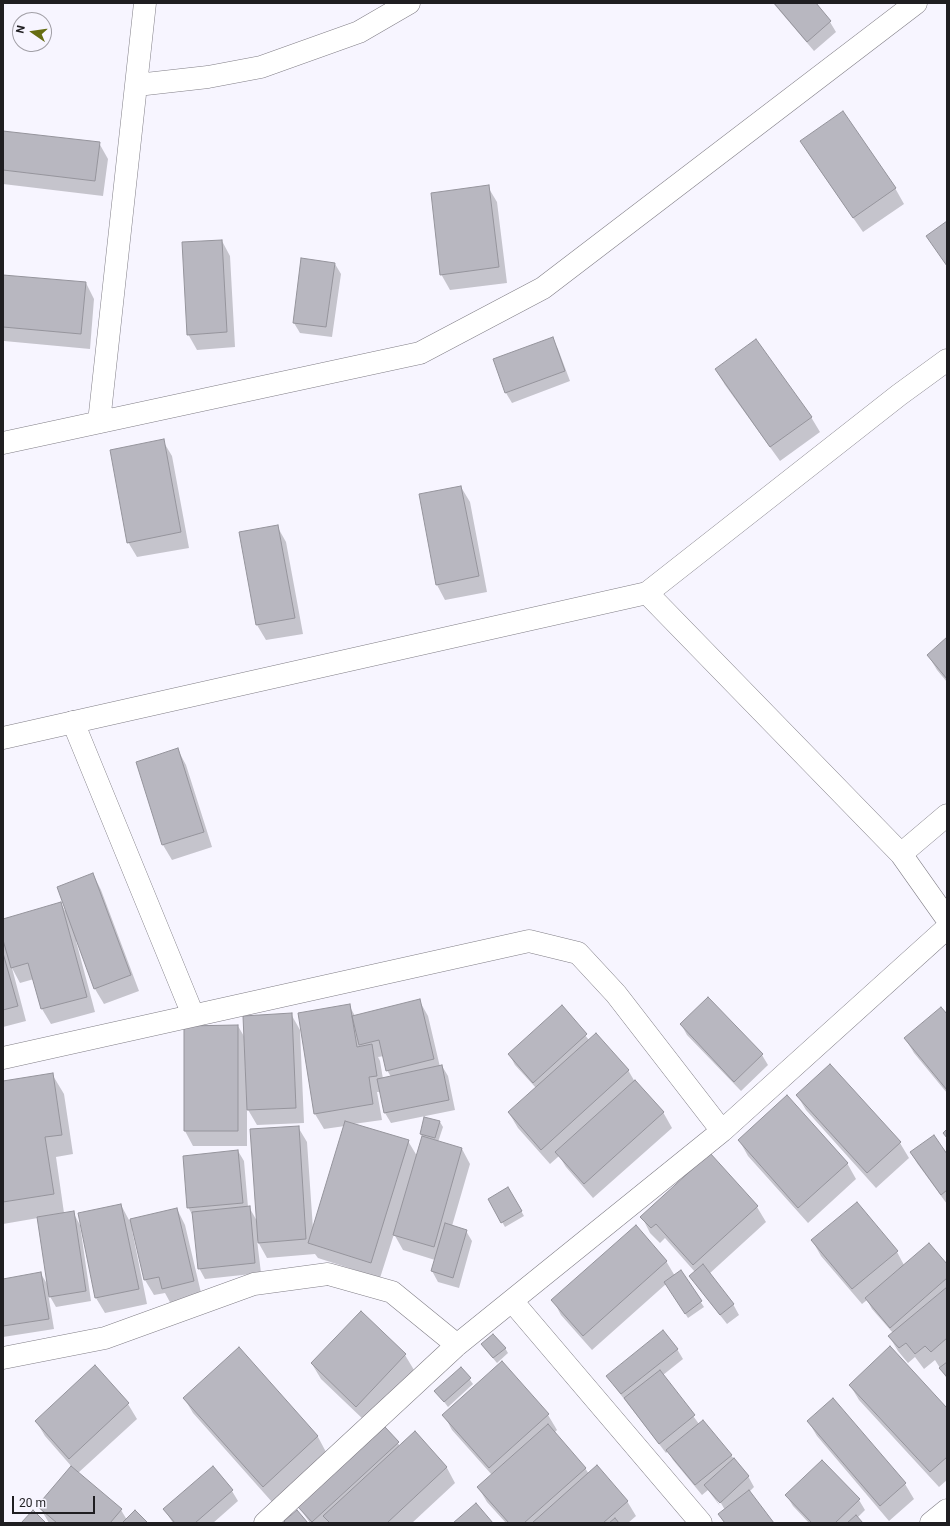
<!DOCTYPE html>
<html>
<head>
<meta charset="utf-8">
<style>
  body { margin:0 }
  #map { position:relative; width:950px; height:1526px; overflow:hidden; background:#f7f5ff; font-family:Roboto,sans-serif }
  canvas { display:block }
  .frame { position:absolute; inset:0; border:4px solid #1f1e21; pointer-events:none }
  .north { position:absolute; left:12px; top:12px; width:40px; height:40px; box-sizing:border-box; background:#f7f5ff; border:1px solid #a19fa6; border-radius:50%; rotate:283deg; font-size:11px; font-weight:700; line-height:16px; text-align:center; color:#1f1e21 }
  .north::after { content:''; display:block; margin:auto; width:14px; height:18px; background:#666d12; clip-path:polygon(50% 0,100% 100%,50% 72%,0 100%) }
  .scale { position:absolute; left:12px; top:1496px; width:83px; height:18px; box-sizing:border-box; border:2px solid #1f1e21; border-top:0; padding-left:5px; font-size:12px; line-height:14px; white-space:nowrap; color:#1f1e21; -webkit-text-stroke:3px #f7f5ff; paint-order:stroke }
</style>
</head>
<body>
<div id="map">
<canvas width="950" height="1526"></canvas>
<div class="frame"></div>
<div class="north">N</div>
<div class="scale">20 m</div>
</div>
<script>
const context = document.querySelector('canvas').getContext('2d');
context.lineJoin = 'round';
function fill(path, color) {
  context.fillStyle = color;
  context.fill(path, 'evenodd');
}
function poly(rows) {
  const path = new Path2D();
  for (const r of rows) {
    path.moveTo(r[0], r[1]);
    for (let i = 2; i < r.length; i += 2) path.lineTo(r[i], r[i + 1]);
  }
  return path;
}
function trace(path, color, width, dash) {
  context.strokeStyle = color;
  context.lineWidth = width;
  context.lineCap = dash ? 'butt' : 'round';
  context.setLineDash(dash || []);
  context.stroke(path);
}
const shadow = poly([
  [773,3,814,3,830,22,836,32,814,51],
  [3,132,99,143,108,159,103,196,3,184],
  [801,141,895,188,904,204,863,232,810,156],
  [488,187,497,202,507,283,450,290,441,274],
  [222,241,230,256,235,347,197,350,188,334],
  [335,264,341,274,332,337,300,333,294,323],
  [3,276,86,283,94,299,90,349,4,341,3,339],
  [552,338,558,349,570,381,512,403,506,393],
  [716,370,811,417,820,432,780,461,725,385],
  [163,441,172,456,189,548,137,557,128,542],
  [461,487,470,502,487,592,445,600,437,585],
  [277,526,286,542,303,634,266,640,257,625,240,533],
  [947,639,947,682,937,670,928,655],
  [178,750,186,765,212,847,172,860,163,845,137,763],
  [93,874,101,890,139,991,104,1004,95,989,77,941,76,941,95,1012,51,1024,42,1009,34,979,20,983,12,968,26,1021,3,1027,3,920,61,903,65,911,66,910],
  [419,1000,428,1016,440,1067,442,1066,448,1076,455,1110,391,1123,385,1113,381,1092,377,1092,382,1120,353,1124,408,1141,417,1156,423,1137,421,1134,440,1122,443,1127,438,1142,462,1149,470,1164,452,1226,466,1231,472,1241,459,1288,438,1282,432,1271,435,1260,403,1250,394,1234,380,1278,318,1258,315,1254,267,1258,257,1240,261,1273,205,1279,199,1268,193,1216,188,1207,238,1151,244,1161,248,1207,249,1207,257,1221,298,1127,307,1142,313,1229,345,1126,324,1129,315,1114,349,1005,355,1016],
  [384,1056,387,1070,391,1077,383,1079,380,1061,378,1057],
  [562,1007,589,1040,628,1070,635,1082,663,1112,672,1128,593,1198,566,1167,559,1156,550,1164,518,1128,509,1113,536,1088,515,1065,509,1054],
  [291,1014,300,1030,304,1123,257,1125,247,1108,247,1146,193,1146,185,1131,238,1026,245,1038],
  [947,1015,947,1093,914,1053,905,1038],
  [681,1024,762,1055,768,1065,741,1091,687,1035],
  [52,1074,64,1094,73,1154,56,1157,64,1213,73,1212,80,1225,91,1301,56,1307,48,1293,54,1329,3,1337,3,1280,41,1274,49,1287,38,1218,3,1224,3,1082],
  [797,1095,900,1143,909,1158,876,1188,806,1110],
  [739,1140,847,1163,856,1179,808,1223,748,1156],
  [911,1153,947,1156,947,1204,917,1163],
  [710,1155,757,1207,766,1222,709,1274,733,1304,739,1315,727,1324,697,1286,691,1276,695,1272,665,1238,660,1243,650,1233,642,1217],
  [508,1188,524,1216,505,1227,489,1199],
  [121,1205,129,1220,177,1209,185,1225,202,1297,171,1304,165,1293,154,1295,145,1280,133,1230,132,1230,147,1304,105,1313,96,1298],
  [812,1240,897,1252,904,1265,947,1266,947,1379,935,1360,924,1369,915,1357,908,1363,898,1351,889,1336,893,1333,872,1309,867,1300,862,1304,821,1256],
  [666,1261,675,1276,681,1272,704,1307,688,1318,666,1284,592,1350,561,1315,553,1300],
  [361,1312,405,1355,414,1370,365,1421,321,1379,312,1364],
  [482,1345,505,1348,508,1353,497,1363],
  [239,1348,318,1437,326,1452,272,1502,193,1413,184,1398],
  [677,1349,683,1359,663,1375,699,1424,703,1421,748,1476,754,1487,749,1492,773,1523,724,1523,719,1514,725,1510,718,1498,716,1499,720,1506,708,1490,702,1495,673,1460,668,1451,666,1453,614,1386,608,1376],
  [502,1363,548,1415,557,1430,554,1433,585,1468,589,1474,627,1501,636,1516,628,1523,506,1523,487,1502,478,1487,492,1475,452,1430,444,1415],
  [95,1367,128,1404,137,1419,78,1473,121,1510,127,1520,146,1523,49,1523,39,1506,72,1467,45,1436,36,1421],
  [461,1368,473,1384,448,1407,436,1391],
  [850,1385,947,1409,947,1480,939,1487,859,1400],
  [833,1400,905,1484,914,1499,889,1521,817,1436,808,1421],
  [385,1428,400,1446,415,1433,447,1468,455,1483,412,1523,310,1523,299,1507],
  [822,1461,859,1500,865,1510,857,1518,862,1523,809,1523,793,1506,787,1496],
  [213,1467,232,1491,238,1501,213,1523,173,1523,164,1509]
]);
const building = poly([
  [774,3,816,3,831,21,807,42,774,3],
  [843,111,896,188,853,218,800,141,843,111],
  [3,131,100,142,95,181,3,170,3,131],
  [489,185,499,267,440,275,431,193,489,185],
  [947,221,947,266,926,236,947,221],
  [222,240,227,332,187,335,182,242,222,240],
  [301,258,335,263,326,327,293,323,301,258],
  [3,275,86,282,81,334,3,327,3,275],
  [553,337,565,371,505,393,493,359,553,337],
  [756,339,812,417,770,447,715,369,756,339],
  [164,439,181,532,127,543,110,450,164,439],
  [461,486,479,576,436,585,419,494,461,486],
  [278,525,295,618,256,625,239,532,278,525],
  [947,637,947,679,927,655,947,637],
  [178,748,204,832,162,845,136,762,178,748],
  [93,873,131,975,94,989,57,887,93,873],
  [61,902,87,997,41,1009,28,963,11,968,3,940,3,919,61,902],
  [3,953,18,1006,3,1010,3,953],
  [708,997,763,1054,734,1082,680,1024,708,997],
  [420,999,434,1059,386,1071,379,1040,359,1045,352,1016,420,999],
  [350,1004,357,1047,372,1044,377,1076,369,1077,373,1104,314,1114,298,1013,350,1004],
  [562,1005,587,1034,533,1083,508,1054,562,1005],
  [941,1007,947,1014,947,1090,904,1038,941,1007],
  [292,1013,296,1108,247,1110,243,1016,292,1013],
  [238,1025,238,1131,184,1131,184,1026,238,1025],
  [596,1033,629,1070,541,1150,508,1112,596,1033],
  [830,1064,901,1142,867,1173,796,1095,830,1064],
  [442,1065,449,1100,384,1113,377,1079,442,1065],
  [53,1073,62,1135,45,1137,54,1194,3,1202,3,1081,53,1073],
  [635,1080,664,1112,584,1184,555,1152,635,1080],
  [787,1095,848,1163,798,1208,738,1140,787,1095],
  [424,1117,440,1121,435,1138,420,1134,424,1117],
  [345,1121,409,1140,371,1263,308,1243,345,1121],
  [299,1126,306,1239,258,1243,250,1129,299,1126],
  [947,1129,947,1138,943,1133,947,1129],
  [934,1135,947,1154,947,1190,941,1195,910,1152,934,1135],
  [422,1136,462,1148,434,1247,393,1235,422,1136],
  [238,1150,243,1203,187,1208,183,1156,238,1150],
  [710,1153,758,1206,693,1265,656,1224,651,1228,640,1217,710,1153],
  [508,1187,522,1211,501,1223,488,1199,508,1187],
  [857,1202,898,1251,852,1289,811,1240,857,1202],
  [121,1204,139,1289,95,1298,78,1213,121,1204],
  [250,1206,255,1263,198,1269,192,1212,250,1206],
  [177,1208,194,1281,162,1289,159,1277,144,1280,130,1219,177,1208],
  [74,1211,86,1291,49,1297,37,1217,74,1211],
  [445,1223,467,1230,453,1278,431,1271,445,1223],
  [636,1225,667,1261,583,1336,551,1300,636,1225],
  [929,1243,947,1264,947,1278,890,1328,865,1298,929,1243],
  [703,1264,734,1304,720,1315,689,1276,703,1264],
  [681,1270,702,1301,685,1314,664,1282,681,1270],
  [41,1272,49,1319,3,1326,3,1279,41,1272],
  [947,1287,947,1338,931,1352,925,1346,915,1354,906,1343,899,1348,888,1336,947,1287],
  [361,1311,406,1354,356,1407,311,1363,361,1311],
  [663,1330,678,1349,621,1394,606,1376,663,1330],
  [493,1334,506,1348,493,1358,481,1344,493,1334],
  [890,1346,947,1408,947,1457,930,1472,849,1385,890,1346],
  [239,1347,318,1436,263,1487,183,1398,239,1347],
  [502,1361,549,1414,489,1468,442,1415,502,1361],
  [947,1362,947,1377,939,1368,947,1362],
  [95,1365,129,1403,69,1459,35,1421,95,1365],
  [461,1367,471,1378,444,1402,434,1391,461,1367],
  [660,1370,695,1415,659,1444,624,1398,660,1370],
  [833,1398,906,1483,880,1506,807,1421,833,1398],
  [703,1420,732,1455,695,1485,666,1450,703,1420],
  [548,1424,586,1468,524,1523,509,1523,477,1487,548,1424],
  [385,1427,399,1442,312,1522,298,1507,385,1427],
  [415,1431,447,1467,387,1523,330,1523,323,1516,415,1431],
  [734,1458,749,1476,720,1503,704,1485,734,1458],
  [822,1460,860,1499,835,1523,812,1523,785,1495,822,1460],
  [597,1465,628,1501,603,1523,532,1523,597,1465],
  [71,1466,122,1509,110,1523,57,1523,37,1506,71,1466],
  [213,1466,233,1490,195,1523,175,1523,163,1509,213,1466],
  [749,1490,774,1523,725,1523,718,1514,749,1490],
  [476,1503,493,1523,453,1523,476,1503],
  [33,1510,46,1523,21,1523,33,1510],
  [135,1510,148,1523,122,1523,135,1510],
  [297,1510,308,1523,286,1523,284,1521,297,1510],
  [856,1515,863,1523,847,1523,856,1515],
  [615,1518,619,1523,609,1523,615,1518]
]);
const minor = poly([
  [137,85,208,77,261,67,359,32,409,3],
  [99,422,145,3],
  [3,443,420,353,543,288,916,3],
  [647,593,901,854,947,919],
  [73,722,193,1015],
  [901,854,947,815],
  [3,1058,529,941,578,953,616,994,722,1131],
  [512,1301,701,1523],
  [3,1358,105,1338,254,1284,328,1274,392,1292,457,1345],
  [265,1523,457,1345,722,1131,947,928],
  [931,1523,947,1510]
]);
const tertiary = poly([
  [3,738,647,593,899,395,947,360]
]);
fill(shadow, '#0003');
fill(building, '#b8b7c0');
trace(building, '#95949c', 1);
trace(minor, '#807e86', 23);
trace(tertiary, '#807e86', 23);
trace(minor, '#fff', 22);
trace(tertiary, '#fff', 22);
</script>
</body>
</html>
